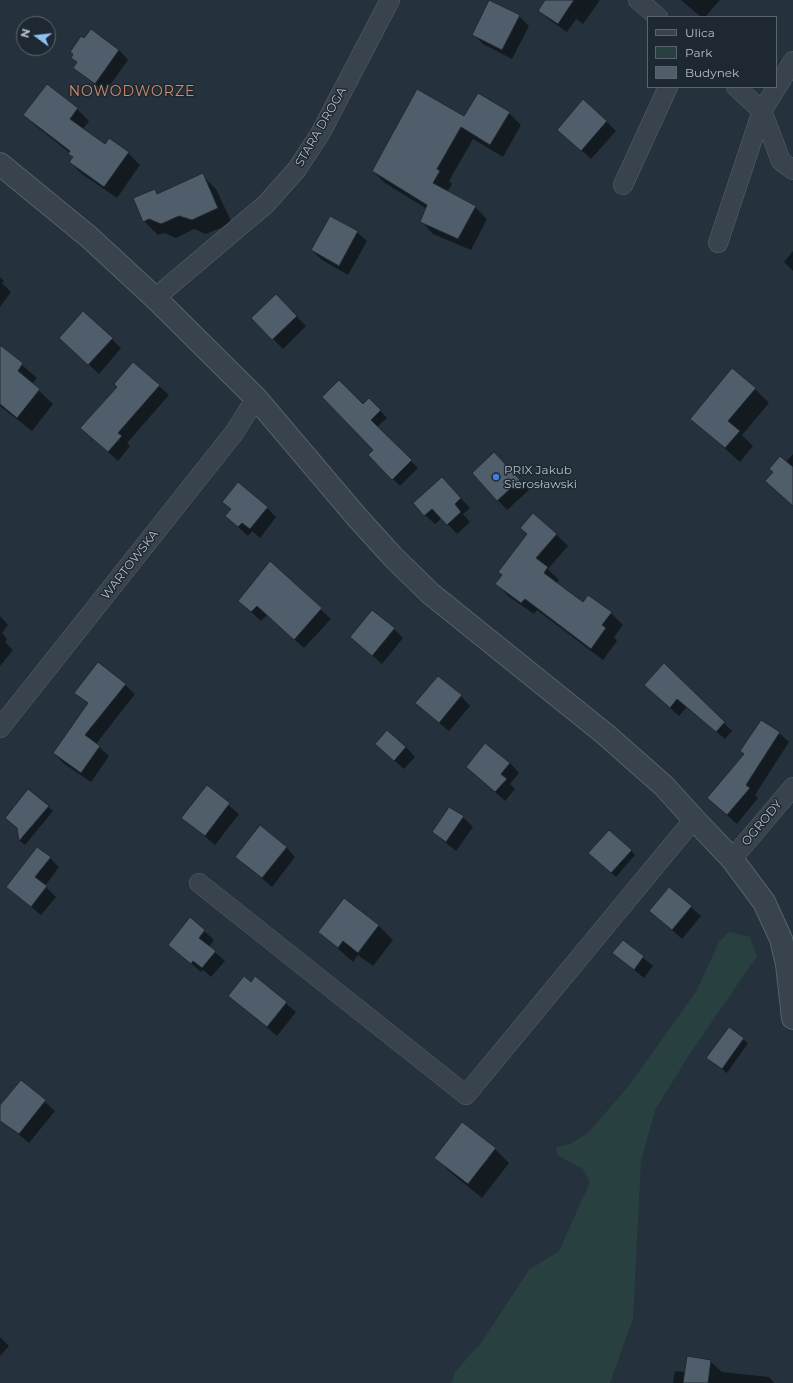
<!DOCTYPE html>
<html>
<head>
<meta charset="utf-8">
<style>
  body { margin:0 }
  #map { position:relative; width:793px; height:1383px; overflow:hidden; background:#25323d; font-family:Montserrat,sans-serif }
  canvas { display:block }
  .legend { position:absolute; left:647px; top:16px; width:130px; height:72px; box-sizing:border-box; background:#1e2832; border:1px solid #5a646e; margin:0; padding:5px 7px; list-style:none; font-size:12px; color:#b5bec8 }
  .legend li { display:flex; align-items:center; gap:8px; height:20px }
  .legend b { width:20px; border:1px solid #5a646e }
  .north { position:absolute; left:16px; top:16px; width:40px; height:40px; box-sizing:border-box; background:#1e2832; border:1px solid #5a646e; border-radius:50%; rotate:285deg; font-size:11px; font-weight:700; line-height:16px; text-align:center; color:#b5bec8 }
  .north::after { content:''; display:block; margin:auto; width:14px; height:18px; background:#8fc0f3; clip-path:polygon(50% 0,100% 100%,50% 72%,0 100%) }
</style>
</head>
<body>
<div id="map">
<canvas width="793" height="1383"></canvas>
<ul class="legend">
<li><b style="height:5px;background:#39434d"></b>Ulica</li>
<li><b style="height:11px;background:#28403f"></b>Park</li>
<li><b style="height:11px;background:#505d6b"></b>Budynek</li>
</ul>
<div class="north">N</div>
</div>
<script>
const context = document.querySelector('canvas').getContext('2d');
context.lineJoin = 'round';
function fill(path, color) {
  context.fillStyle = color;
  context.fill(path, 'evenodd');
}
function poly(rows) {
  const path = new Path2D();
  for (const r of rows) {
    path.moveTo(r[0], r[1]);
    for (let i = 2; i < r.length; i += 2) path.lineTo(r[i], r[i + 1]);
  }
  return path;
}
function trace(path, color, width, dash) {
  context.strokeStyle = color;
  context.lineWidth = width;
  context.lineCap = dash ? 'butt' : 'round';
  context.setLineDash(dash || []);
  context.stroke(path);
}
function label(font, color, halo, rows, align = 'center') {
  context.font = font + ' Montserrat,sans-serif';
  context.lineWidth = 3;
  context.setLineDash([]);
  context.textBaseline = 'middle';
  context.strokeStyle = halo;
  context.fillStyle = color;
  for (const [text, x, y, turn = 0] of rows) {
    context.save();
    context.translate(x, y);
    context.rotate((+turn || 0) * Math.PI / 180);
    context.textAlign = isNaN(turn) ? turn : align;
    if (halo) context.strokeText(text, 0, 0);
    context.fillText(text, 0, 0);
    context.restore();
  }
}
const green = poly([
  [729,932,750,937,757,956,689,1055,655,1110,641,1161,633,1319,610,1383,452,1383,455,1372,481,1343,529,1270,559,1251,590,1182,583,1169,557,1155,556,1147,570,1144,588,1133,627,1088,697,990,719,942]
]);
const shadow = poly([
  [546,0,600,0,583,24,576,19,567,32,548,19,539,10],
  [681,0,720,0,705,17,701,17],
  [490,1,519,16,529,26,512,59,483,44,473,34],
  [91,30,119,50,128,60,105,92,74,68,77,63,72,57],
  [47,86,77,109,89,121,83,129,105,145,109,139,128,153,140,165,117,198,82,174,70,162,74,158,70,153,37,127,25,115],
  [509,113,521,125,503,157,473,139,449,181,452,184,447,192,475,207,487,219,471,250,433,234,421,221,427,209,385,183,373,171,464,117],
  [606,121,616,131,591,159,568,139],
  [202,175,216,189,232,223,206,234,194,229,176,238,164,233,158,235,144,221,154,190,159,194],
  [357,232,367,241,348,275,322,260,312,250],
  [793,251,793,271,784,262],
  [0,277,4,281,2,283,11,292,0,307],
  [276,296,306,326,283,349,253,318],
  [83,312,121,348,99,374,70,347],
  [0,346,37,378,32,384,53,404,32,431,0,406],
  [159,386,169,395,127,443,130,446,118,461,91,437],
  [755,389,769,403,742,435,753,446,740,462,691,418],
  [369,399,387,418,377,427,418,468,400,486,369,455,374,450,363,406],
  [793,454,793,506,776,490,786,462],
  [504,463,529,490,507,510,473,473],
  [451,488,470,508,463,514,470,522,457,534,442,518,435,524,425,515],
  [223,501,267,508,276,517,260,538,252,531,248,536,226,516,232,510],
  [556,534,568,546,548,569,559,580,556,584,583,604,611,613,623,625,614,637,617,641,603,660,537,610,534,614,508,596,497,584],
  [270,562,331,619,304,648,267,615,261,621,249,610],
  [0,616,8,625,2,633,7,639,5,642,13,650,0,666],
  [394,629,403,638,382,664,351,637],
  [664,665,732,731,725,739,687,707,679,716,654,693],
  [125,685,135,694,96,744,109,756,91,782,63,763,54,753,88,704,76,692],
  [461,696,470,706,449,731,426,712],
  [761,721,779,733,789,742,755,795,758,798,737,824,708,798,744,754],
  [406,747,415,757,404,769,386,753],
  [510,763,519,773,510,784,515,789,505,801,477,776],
  [207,787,239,814,215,845,183,818],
  [48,807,53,811,25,845,20,841,18,829],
  [450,808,463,817,473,827,456,851,433,832],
  [286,847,295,857,272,887,237,857],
  [631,850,635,855,616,877,594,858],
  [50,858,59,867,45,886,56,897,41,915,7,887],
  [669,888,701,916,682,939,650,910],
  [344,899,379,926,393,940,373,966,358,955,353,962,319,932],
  [191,919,214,940,209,947,225,961,211,977,203,970,201,972,170,945],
  [623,941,653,966,644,978,614,953],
  [256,978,296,1012,277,1036,229,996,251,983],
  [729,1029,748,1043,727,1073,708,1058],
  [21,1081,55,1111,29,1143,0,1119,0,1107],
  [495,1149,509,1163,482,1198,450,1172,436,1158],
  [0,1337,9,1346,0,1356],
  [710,1361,722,1372,769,1377,774,1383,673,1383,675,1371,686,1372]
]);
const building = poly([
  [489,0,520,15,502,50,472,35,489,0],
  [545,0,574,0,558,24,538,11,545,0],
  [91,29,119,50,95,84,73,68,77,62,71,58,73,54,70,52,81,36,84,38,91,29],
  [47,84,78,108,70,119,105,144,109,138,129,152,104,187,69,162,73,157,68,154,70,151,23,115,47,84],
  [417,89,464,116,478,93,510,112,490,145,461,127,437,169,440,171,433,183,476,206,458,239,420,222,427,205,372,171,417,89],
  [583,99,607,121,581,151,557,130,583,99],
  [203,173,218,208,192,220,179,216,161,224,149,219,143,222,133,198,155,189,157,194,203,173],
  [330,216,358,231,339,266,311,250,330,216],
  [276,294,297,316,272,340,251,318,276,294],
  [83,311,113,338,88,365,59,338,83,311],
  [0,345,23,363,18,371,40,389,17,418,0,404,0,345],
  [133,362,160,385,118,433,122,436,108,452,80,428,117,387,114,384,133,362],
  [732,368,756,388,728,421,740,431,725,448,690,419,732,368],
  [339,380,363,404,369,398,381,410,371,420,412,460,392,480,368,455,373,450,322,397,339,380],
  [494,452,520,480,497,501,472,473,494,452],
  [780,456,793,467,793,506,765,481,773,472,769,469,780,456],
  [442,477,461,498,455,504,461,512,447,525,432,509,424,516,413,503,442,477],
  [238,482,268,507,250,529,242,523,238,527,225,516,231,509,222,502,238,482],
  [533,513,557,534,536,558,548,567,544,573,583,602,588,595,612,612,602,625,606,628,591,649,525,599,521,603,495,584,502,575,498,572,527,534,520,528,533,513],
  [270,561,322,608,294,640,257,606,251,612,238,601,270,561],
  [372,610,395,628,372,656,350,637,372,610],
  [98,662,126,684,85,735,100,746,81,773,53,753,88,703,74,693,98,662],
  [664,663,725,722,716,732,677,699,670,708,644,685,664,663],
  [438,676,462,695,439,723,415,703,438,676],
  [761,720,780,732,746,785,750,788,727,815,707,798,744,754,740,751,761,720],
  [387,730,406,747,394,761,375,744,387,730],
  [485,743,510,763,501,774,507,779,495,792,466,767,485,743],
  [207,785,230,803,205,836,181,818,207,785],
  [28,789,49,806,19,841,17,828,5,818,28,789],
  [449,807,464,816,446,842,432,832,449,807],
  [260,825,287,847,262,878,235,857,260,825],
  [609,830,632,850,611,873,588,853,609,830],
  [37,847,51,857,35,877,47,886,31,907,6,887,37,847],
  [669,887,692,906,672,930,649,911,669,887],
  [344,898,379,925,358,953,343,941,338,948,318,932,344,898],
  [190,917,205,930,199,938,216,951,202,968,193,961,191,964,168,945,190,917],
  [623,940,644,956,634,970,612,953,623,940],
  [244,976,251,982,255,976,287,1002,267,1027,228,996,244,976],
  [729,1027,744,1038,722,1069,706,1058,729,1027],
  [21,1080,46,1100,19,1134,0,1121,0,1105,21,1080],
  [462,1122,496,1148,468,1184,434,1158,462,1122],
  [687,1356,711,1360,708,1383,683,1383,687,1356]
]);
const minor = poly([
  [638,0,658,17],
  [736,87,762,111,781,161,793,170],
  [623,185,668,87],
  [718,243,762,111,793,61],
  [155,298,266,204,297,169,320,134,390,0],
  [0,728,234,433,256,398],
  [732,859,793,787],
  [199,883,466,1095,694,819]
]);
const tertiary = poly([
  [0,164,89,237,155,298,256,398,356,516,393,557,431,594,605,734,664,786,694,819,732,859,764,902,781,939,787,964,793,1018]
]);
const markers = [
  [496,477,4,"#3f7fe0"]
];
const streetNames = [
  ["STARA DROGA",321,127,-60],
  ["WARTOWSKA",130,565,-52],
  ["OGRODY",762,823,-50]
];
const poiNames = [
  ["PRIX Jakub",504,470],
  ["Sierosławski",504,484]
];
const quarterNames = [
  ["NOWODWORZE",132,92]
];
fill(green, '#28403f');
fill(shadow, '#0007');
fill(building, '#505d6b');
trace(building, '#202a34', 1);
trace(minor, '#57616b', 20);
trace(tertiary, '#57616b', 24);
trace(minor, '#39434d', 19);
trace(tertiary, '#39434d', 22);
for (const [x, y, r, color] of markers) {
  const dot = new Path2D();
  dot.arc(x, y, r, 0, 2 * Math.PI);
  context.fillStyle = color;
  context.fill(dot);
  trace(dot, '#1e2832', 1.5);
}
label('12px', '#b5bec8', '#1e2832', streetNames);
label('12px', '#b5bec8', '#1e2832', poiNames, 'left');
context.letterSpacing = '1px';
label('14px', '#d08b68', '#1e2832', quarterNames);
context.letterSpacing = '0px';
</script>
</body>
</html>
